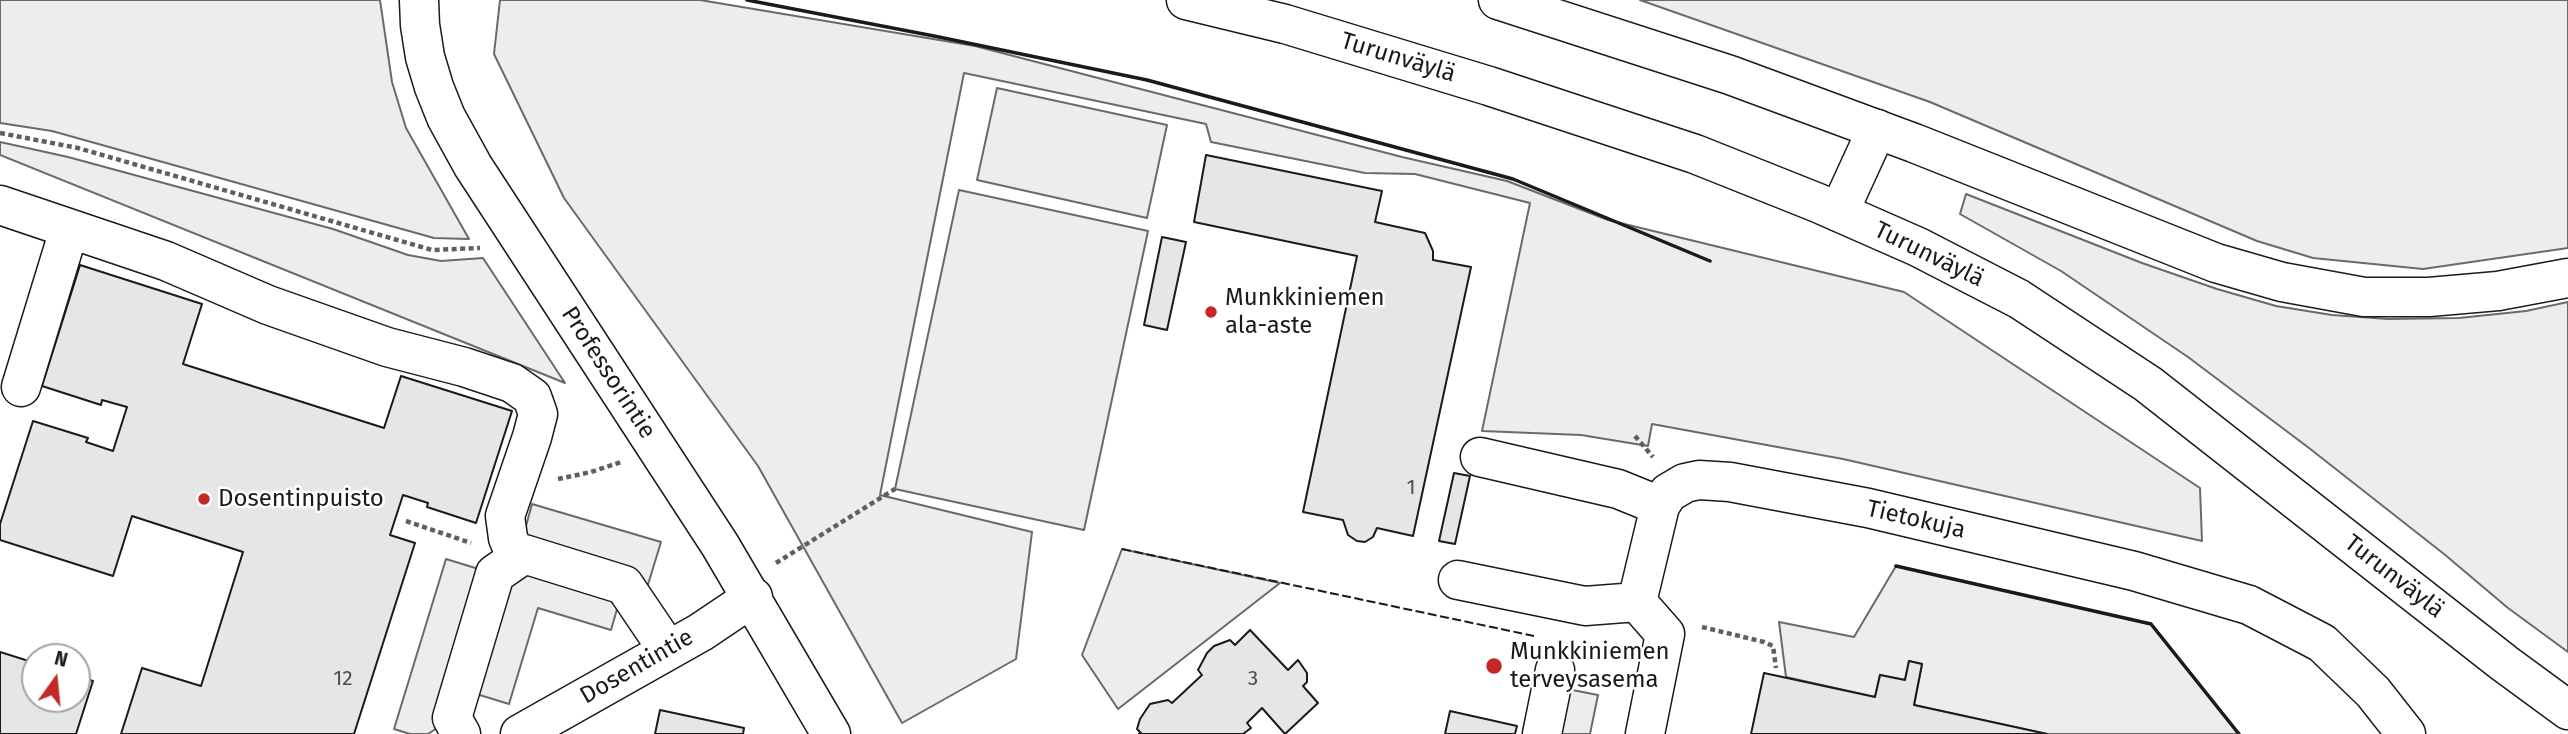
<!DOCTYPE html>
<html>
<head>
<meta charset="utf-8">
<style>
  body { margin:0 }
  #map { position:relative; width:2568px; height:734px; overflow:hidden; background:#fff; font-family:"Fira Sans",sans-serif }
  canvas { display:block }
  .north { position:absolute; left:21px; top:643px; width:70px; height:70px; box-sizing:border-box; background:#fff; border:2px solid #a3a3a3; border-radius:50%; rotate:15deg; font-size:19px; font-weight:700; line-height:28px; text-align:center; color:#1a1a1a }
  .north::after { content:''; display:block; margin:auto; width:24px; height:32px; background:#c62828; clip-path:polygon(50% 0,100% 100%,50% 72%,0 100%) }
</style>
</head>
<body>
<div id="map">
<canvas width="2568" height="734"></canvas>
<div class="north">N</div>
</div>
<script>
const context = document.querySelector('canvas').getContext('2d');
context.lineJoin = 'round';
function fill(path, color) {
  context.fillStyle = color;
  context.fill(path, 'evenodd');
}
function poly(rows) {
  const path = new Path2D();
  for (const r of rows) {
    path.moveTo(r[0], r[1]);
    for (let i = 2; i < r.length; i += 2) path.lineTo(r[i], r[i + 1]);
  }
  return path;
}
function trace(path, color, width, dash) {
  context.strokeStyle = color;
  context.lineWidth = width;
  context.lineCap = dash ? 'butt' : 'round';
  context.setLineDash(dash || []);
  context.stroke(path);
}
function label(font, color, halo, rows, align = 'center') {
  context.font = font + ' "Fira Sans",sans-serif';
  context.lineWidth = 5;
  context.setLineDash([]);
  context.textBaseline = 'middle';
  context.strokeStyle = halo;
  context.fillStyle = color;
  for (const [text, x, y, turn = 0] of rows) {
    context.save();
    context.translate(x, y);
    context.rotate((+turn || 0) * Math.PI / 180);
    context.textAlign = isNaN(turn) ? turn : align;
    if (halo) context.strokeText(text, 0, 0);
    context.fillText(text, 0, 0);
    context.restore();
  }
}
const built = poly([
  [0,0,380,0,392,82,406,128,469,239,434,238,52,131,0,123,0,0],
  [500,0,700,0,975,46,1402,157,1507,181,1608,220,1904,292,2200,488,2202,541,1843,459,1652,424,1648,446,1581,435,1482,431,1530,203,1415,174,1365,173,1211,142,1206,124,964,73,880,495,1032,532,1016,659,902,723,758,466,564,198,494,54,500,0],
  [1640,0,2568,0,2568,248,2423,269,2313,258,2257,241,1930,102,1640,0],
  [997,88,1167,125,1147,218,977,180,997,88],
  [0,142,68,157,333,229,408,255,441,261,483,258,565,383,0,155,0,142],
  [959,190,1148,231,1084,530,895,489,959,190],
  [1966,194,2142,263,2217,289,2276,306,2332,315,2388,319,2459,318,2526,311,2568,302,2568,652,2508,608,2444,554,2309,448,2188,357,2061,271,1960,214,1966,194],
  [532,504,661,542,646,591,624,585,611,630,538,608,509,704,460,689,452,718,428,734,410,734,394,729,446,559,495,574,517,559,532,504],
  [1122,549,1280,583,1118,709,1082,655,1122,549],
  [1896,566,2151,624,2239,734,2047,734,1914,705,1922,664,1909,661,1905,680,1880,675,1875,697,1786,677,1779,622,1854,637,1896,566],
  [1552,686,1598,695,1590,734,1542,734,1552,686]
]);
const building = poly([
  [1206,155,1382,191,1375,222,1425,233,1433,251,1433,260,1471,267,1413,536,1377,528,1373,537,1365,542,1357,541,1348,535,1343,520,1303,512,1357,256,1194,222,1206,155],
  [1162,237,1186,242,1167,330,1144,325,1162,237],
  [80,265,202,304,183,364,384,428,401,376,512,411,476,523,427,507,428,503,403,495,390,535,415,543,354,734,121,734,142,668,201,686,243,552,132,516,113,576,0,540,0,524,33,421,88,438,86,442,113,451,127,407,102,400,101,405,42,386,80,265],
  [1454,473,1470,476,1455,544,1439,541,1454,473],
  [1250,630,1288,670,1298,660,1307,673,1307,682,1303,686,1318,703,1285,734,1262,708,1247,723,1251,728,1243,734,1139,734,1141,733,1137,729,1140,719,1150,704,1168,700,1172,703,1202,675,1198,670,1207,653,1214,646,1230,640,1235,645,1250,630],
  [0,652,35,663,35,699,77,699,77,676,93,681,76,734,0,734,0,652],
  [1909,661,1922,664,1914,705,2047,734,1751,734,1764,673,1875,697,1880,675,1905,680,1909,661],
  [660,710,744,728,743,734,655,734,660,710],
  [1450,711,1517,726,1515,734,1445,734,1450,711]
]);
const path = poly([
  [0,133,78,148,432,250,480,248],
  [1635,436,1653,457],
  [558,479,591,472,621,462],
  [406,521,471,543],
  [776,563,895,489],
  [1702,627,1764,642,1773,646,1776,668]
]);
const minor = poly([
  [419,0,420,25,425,57,434,87,446,117,473,166,720,545,831,734],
  [0,205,166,261,268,305,387,347,464,367,512,383,532,397,538,414,532,437,505,516,508,538,517,559],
  [1839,212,1877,129],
  [21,387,69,230],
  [1480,457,1618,489,1660,506],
  [1458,580,1585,606,1637,602],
  [1637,602,1660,506,1668,493,1685,483,1699,480,1730,482,1868,508,2134,571,2249,605,2322,643,2373,692,2406,734],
  [1637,602,1665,634,1645,734],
  [461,734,452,718,495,574,524,554,624,585,668,650],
  [520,734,701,632,753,597],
  [1542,734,1555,670]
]);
const highway = poly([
  [1186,0,1285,24,1489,86,1695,154,1818,203,1918,247,2019,299,2148,384,2504,663,2568,710],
  [1498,0,1730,75,1914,143,2216,263,2282,282,2364,297,2429,297,2498,291,2568,278]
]);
const fence = poly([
  [1122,549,1534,636]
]);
const wall = poly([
  [747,0,934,36,1147,80,1513,179,1710,261],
  [1896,566,2151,624,2239,734]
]);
const markers = [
  [1211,312,7,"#c62828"],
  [204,499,7,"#c62828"],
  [1494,666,9,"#c62828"]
];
const numberNames = [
  ["1",1411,488],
  ["12",343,679],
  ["3",1253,679]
];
const streetNames = [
  ["Turunväylä",1398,58,17],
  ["Turunväylä",1929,255,26],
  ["Professorintie",608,373,57],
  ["Tietokuja",1916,520,13],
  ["Turunväylä",2394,577,38],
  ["Dosentintie",637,667,-30]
];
const poiNames = [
  ["Munkkiniemen",1225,298],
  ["ala-aste",1225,326],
  ["Dosentinpuisto",218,499],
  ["Munkkiniemen",1510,652],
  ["terveysasema",1510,680]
];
fill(built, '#ededed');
trace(built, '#6a6a6a', 2);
fill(building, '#e6e6e6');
trace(building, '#1a1a1a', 2);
trace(minor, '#1a1a1a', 41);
trace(highway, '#1a1a1a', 41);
trace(path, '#5f5f5f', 4.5, [5, 3.5]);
trace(minor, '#fff', 38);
trace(highway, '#fff', 38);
trace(fence, '#1a1a1a', 2, [9, 3.5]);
trace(wall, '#1a1a1a', 3.5);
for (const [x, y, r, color] of markers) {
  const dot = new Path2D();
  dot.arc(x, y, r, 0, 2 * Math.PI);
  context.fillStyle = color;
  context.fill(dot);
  trace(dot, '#fff', 2.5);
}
label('21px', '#4d4d4d', null, numberNames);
label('24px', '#1a1a1a', '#fff', streetNames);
label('24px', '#1a1a1a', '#fff', poiNames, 'left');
</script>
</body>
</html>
